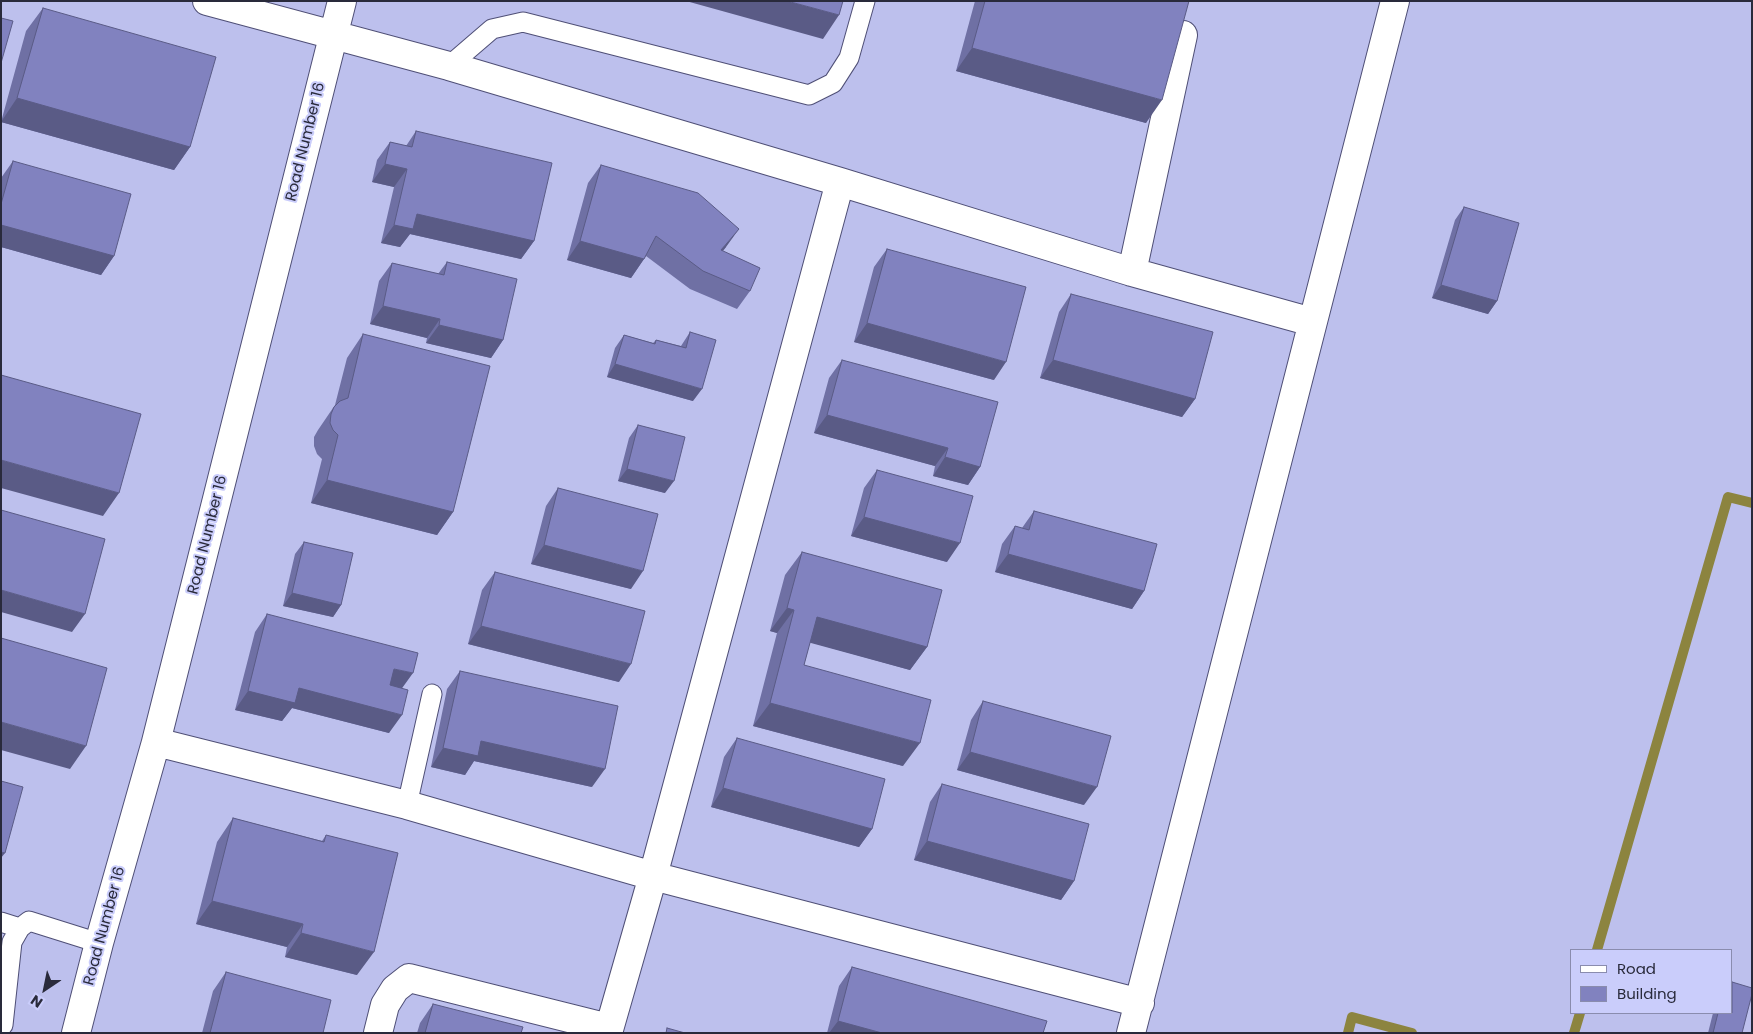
<!DOCTYPE html>
<html>
<head>
<meta charset="utf-8">
<style>
  body { margin:0 }
  #map { position:relative; width:1753px; height:1034px; overflow:hidden; background:#bdc0ed; font-family:Poppins,sans-serif }
  canvas { display:block }
  .frame { position:absolute; inset:0; border:2px solid #292a3b; pointer-events:none }
  .legend { position:absolute; left:1570px; top:949px; width:162px; height:65px; box-sizing:border-box; background:#cacdfb; border:1px solid #8a8cae; margin:0; padding:6px 9px; list-style:none; font-size:15px; color:#292a3b }
  .legend li { display:flex; align-items:center; gap:10px; height:25px }
  .legend b { width:25px; border:1px solid #8a8cae }
  .north { position:absolute; left:20px; top:964px; width:50px; height:50px; -webkit-text-stroke:4px #cacdfb; paint-order:stroke; rotate:214deg; font-size:14px; font-weight:700; line-height:20px; text-align:center; color:#292a3b }
  .north::after { content:''; display:block; margin:auto; width:18px; height:22px; background:#292a3b; clip-path:polygon(50% 0,100% 100%,50% 72%,0 100%) }
</style>
</head>
<body>
<div id="map">
<canvas width="1753" height="1034"></canvas>
<div class="frame"></div>
<ul class="legend">
<li><b style="height:6px;background:#fff"></b>Road</li>
<li><b style="height:14px;background:#8182bf"></b>Building</li>
</ul>
<div class="north">N</div>
</div>
<script>
const context = document.querySelector('canvas').getContext('2d');
context.lineJoin = 'round';
function poly(rows) {
  const path = new Path2D();
  for (const r of rows) {
    path.moveTo(r[0], r[1]);
    for (let i = 2; i < r.length; i += 2) path.lineTo(r[i], r[i + 1]);
  }
  return path;
}
function trace(path, color, width, dash) {
  context.strokeStyle = color;
  context.lineWidth = width;
  context.lineCap = dash ? 'butt' : 'round';
  context.setLineDash(dash || []);
  context.stroke(path);
}
function fill(path, color) {
  context.fillStyle = color;
  context.fill(path, 'evenodd');
}
function label(font, color, halo, rows, align = 'center') {
  context.font = font + ' Poppins,sans-serif';
  context.lineWidth = 4;
  context.setLineDash([]);
  context.textBaseline = 'middle';
  context.strokeStyle = halo;
  context.fillStyle = color;
  for (const [text, x, y, turn = 0] of rows) {
    context.save();
    context.translate(x, y);
    context.rotate((+turn || 0) * Math.PI / 180);
    context.textAlign = isNaN(turn) ? turn : align;
    if (halo) context.strokeText(text, 0, 0);
    context.fillText(text, 0, 0);
    context.restore();
  }
}
const stream = poly([
  [1597,950,1728,497,1752,503],
  [1348,1033,1352,1017,1412,1033],
  [1574,1033,1580,1013]
]);
const lane = poly([
  [449,66,492,29,523,22,809,95,833,83,849,58,865,1],
  [407,805,432,694],
  [1,922,20,928],
  [1,1027,3,1025,12,942,20,928,29,921,99,943]
]);
const street = poly([
  [207,1,449,66,840,182,1132,272,1312,322],
  [1132,272,1183,35],
  [156,742,407,805,653,876,1140,1003],
  [76,1033,99,943,156,742,342,1],
  [378,1033,385,1005,395,989,409,978,609,1028],
  [608,1033,653,876,840,182],
  [1131,1033,1395,1]
]);
const wall = poly([
  [975,1,1189,1,1146,123,956,71],
  [43,8,190,147,174,170,1,122,26,31],
  [416,131,534,241,521,259,410,234,400,247,381,243,394,187,372,182,377,160,390,142,406,146],
  [13,161,114,256,101,275,1,247,1,178],
  [601,165,726,247,723,251,750,291,737,309,690,289,646,256,631,278,567,260,588,183],
  [1464,207,1497,301,1488,314,1432,298,1455,220],
  [887,249,994,380,854,342,874,267],
  [447,262,503,340,491,358,426,343,427,338,370,324,379,281,392,263,438,274],
  [1071,294,1195,399,1182,417,1040,378,1059,312],
  [690,332,693,401,607,377,615,348,624,335,653,343,656,340,681,346],
  [363,334,453,512,437,535,311,503,322,459,317,454,314,446,314,437,318,430,335,405,347,358],
  [842,360,980,467,968,485,933,476,935,466,814,433,829,378],
  [638,425,665,493,618,481,629,438],
  [877,470,947,562,851,536,864,488],
  [558,488,631,589,531,564,546,506],
  [1034,511,1144,591,1132,609,995,572,1002,544,1015,526,1022,528],
  [304,542,341,605,333,617,283,606,295,554],
  [802,552,927,647,910,670,810,642,804,665,903,766,753,726,777,633,770,631,785,575],
  [495,572,619,682,468,644,482,590],
  [267,614,402,689,389,733,292,708,282,721,235,710,255,632],
  [460,671,592,787,474,761,465,775,431,767,447,689],
  [983,701,1084,805,957,770,971,720],
  [737,738,872,829,859,847,711,807,724,757],
  [942,784,1074,881,1061,900,914,860,930,802],
  [233,818,322,841,326,835,357,975,285,957,287,947,196,924,217,842],
  [852,967,1043,1033,827,1033,839,986],
  [226,972,323,1033,202,1033,213,991],
  [433,1004,521,1033,417,1033,420,1023],
  [1713,1013,1732,1013,1742,1033,1708,1033]
]);
const shadedWall = poly([
  [686,1,787,1,839,15,823,39],
  [972,48,1162,100,1146,123,956,71],
  [17,98,190,147,174,170,1,122],
  [385,164,407,169,394,187,372,182],
  [417,214,534,241,521,259,410,234,400,247,381,243,394,225],
  [1,225,114,256,101,275,1,247],
  [739,229,726,247,708,268,721,250],
  [580,241,644,259,631,278,567,260],
  [1441,285,1497,301,1488,314,1432,298],
  [383,306,440,319,427,338,370,324],
  [867,323,1006,362,994,380,854,342],
  [439,325,503,340,491,358,426,343],
  [1053,360,1195,399,1182,417,1040,378],
  [615,364,702,389,693,401,607,377],
  [827,415,948,448,935,466,814,433],
  [945,457,980,467,968,485,933,476],
  [1,460,119,493,103,516,1,488],
  [627,469,674,481,665,493,618,481],
  [327,480,453,512,437,535,311,503],
  [864,517,960,543,947,562,851,536],
  [544,545,643,571,631,589,531,564],
  [1008,554,1144,591,1132,609,995,572],
  [1,590,85,614,72,632,1,612],
  [292,593,341,605,333,617,283,606],
  [787,608,794,610,777,633,770,631],
  [817,617,927,647,910,670,800,640],
  [481,626,631,664,619,682,468,644],
  [394,669,413,673,400,691,381,687],
  [299,688,402,715,389,733,292,708,282,721,235,710,248,691],
  [770,703,920,743,903,766,753,726],
  [1,722,86,746,70,769,1,750],
  [481,741,605,769,592,787,474,761,465,775,431,767,443,748],
  [970,752,1097,787,1084,805,957,770],
  [723,788,872,829,859,847,711,807],
  [927,841,1074,881,1061,900,914,860],
  [1,852,5,853,1,858],
  [212,901,303,924,287,947,196,924],
  [301,933,374,952,357,975,285,957],
  [838,1021,882,1033,829,1033]
]);
const building = poly([
  [787,1,843,1,839,15,787,1],
  [985,1,1189,1,1162,100,972,48,985,1],
  [43,8,216,57,190,147,17,98,43,8],
  [1,18,13,21,1,63,1,18],
  [416,131,552,163,534,241,417,214,413,229,394,225,407,169,385,164,390,142,412,147,416,131],
  [13,161,131,194,114,256,1,225,1,204,13,161],
  [601,165,698,193,739,229,721,250,760,268,750,291,703,271,656,236,644,259,580,241,601,165],
  [1464,207,1519,223,1497,301,1441,285,1464,207],
  [887,249,1026,287,1006,362,867,323,887,249],
  [447,262,517,279,503,340,439,325,440,319,383,306,392,263,444,275,447,262],
  [1071,294,1213,332,1195,399,1053,360,1071,294],
  [690,332,716,340,702,389,615,364,624,335,655,344,656,340,686,348,690,332],
  [363,334,490,366,453,512,327,480,338,435,333,430,330,423,331,414,334,407,340,401,348,398,363,334],
  [842,360,998,402,980,467,945,457,948,448,827,415,842,360],
  [1,375,141,414,119,493,1,460,1,375],
  [638,425,685,437,674,481,627,469,638,425],
  [877,470,973,496,960,543,864,517,877,470],
  [558,488,658,514,643,571,544,545,558,488],
  [1,510,105,539,85,614,1,590,1,510],
  [1034,511,1157,544,1144,591,1008,554,1015,526,1029,530,1034,511],
  [304,542,353,553,341,605,292,593,304,542],
  [802,552,942,590,927,647,817,617,804,665,931,700,920,743,770,703,794,610,787,608,802,552],
  [495,572,645,611,631,664,481,626,495,572],
  [267,614,418,653,413,673,394,669,390,685,408,690,402,715,299,688,295,703,248,691,267,614],
  [1,638,107,668,86,746,1,722,1,638],
  [460,671,618,706,605,769,481,741,478,756,443,748,460,671],
  [983,701,1111,736,1097,787,970,752,983,701],
  [737,738,885,779,872,829,723,788,737,738],
  [1,781,23,787,5,853,1,852,1,781],
  [942,784,1089,824,1074,881,927,841,942,784],
  [233,818,324,842,326,835,398,853,374,952,301,933,303,924,212,901,233,818],
  [852,967,1047,1021,1043,1033,882,1033,838,1021,852,967],
  [226,972,331,1000,323,1033,210,1033,226,972],
  [1732,982,1752,988,1752,994,1742,1033,1713,1033,1718,1013,1732,1013,1732,982],
  [433,1004,523,1027,521,1033,425,1033,433,1004],
  [667,1028,685,1033,666,1033,667,1028]
]);
const streetNames = [
  ["Road Number 16",306,142,-76],
  ["Road Number 16",208,535,-76],
  ["Road Number 16",105,926,-75]
];
trace(stream, '#8c843f', 10);
trace(lane, '#4f4f76', 21);
trace(street, '#4f4f76', 30);
trace(lane, '#fff', 19);
trace(street, '#fff', 28);
fill(wall, '#6f70a4');
fill(shadedWall, '#5a5b86');
fill(building, '#8182bf');
trace(building, '#5a5b86', 1);
label('15px', '#292a3b', '#cacdfb', streetNames);
</script>
</body>
</html>
